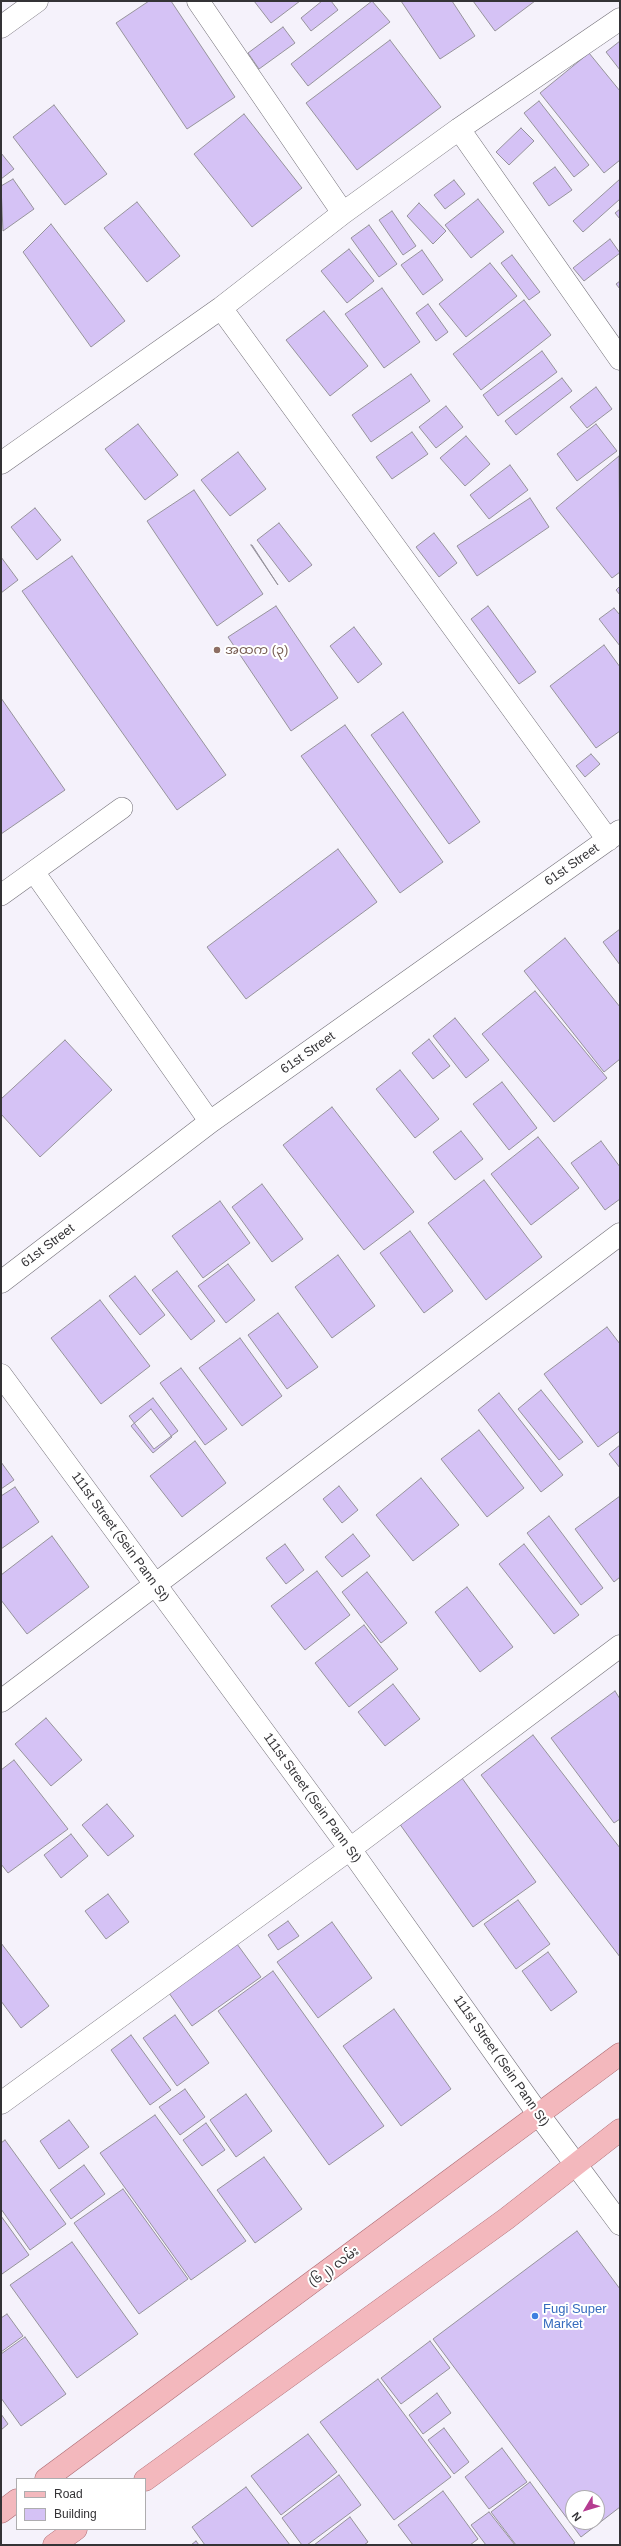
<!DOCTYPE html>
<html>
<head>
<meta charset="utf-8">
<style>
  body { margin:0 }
  #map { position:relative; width:621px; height:2546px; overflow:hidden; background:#f5f2fb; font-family:Helvetica,sans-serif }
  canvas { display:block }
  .frame { position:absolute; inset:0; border:2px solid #343336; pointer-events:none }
  .legend { position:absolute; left:16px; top:2478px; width:130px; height:52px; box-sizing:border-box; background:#fff; border:1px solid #aeadaf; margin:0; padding:5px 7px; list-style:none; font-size:12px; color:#343336 }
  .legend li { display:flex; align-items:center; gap:8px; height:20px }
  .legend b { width:20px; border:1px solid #aeadaf }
  .north { position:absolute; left:565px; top:2490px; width:40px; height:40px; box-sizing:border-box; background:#fff; border:1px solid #aeadaf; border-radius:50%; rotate:232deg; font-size:11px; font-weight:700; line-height:16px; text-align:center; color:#343336 }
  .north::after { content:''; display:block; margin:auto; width:14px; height:18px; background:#b53c91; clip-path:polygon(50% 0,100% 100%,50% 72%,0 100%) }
</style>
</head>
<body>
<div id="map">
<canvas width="621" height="2546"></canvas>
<div class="frame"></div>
<ul class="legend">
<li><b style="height:5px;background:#f3b8bd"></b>Road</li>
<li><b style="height:11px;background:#d5c2f5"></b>Building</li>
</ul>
<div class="north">N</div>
</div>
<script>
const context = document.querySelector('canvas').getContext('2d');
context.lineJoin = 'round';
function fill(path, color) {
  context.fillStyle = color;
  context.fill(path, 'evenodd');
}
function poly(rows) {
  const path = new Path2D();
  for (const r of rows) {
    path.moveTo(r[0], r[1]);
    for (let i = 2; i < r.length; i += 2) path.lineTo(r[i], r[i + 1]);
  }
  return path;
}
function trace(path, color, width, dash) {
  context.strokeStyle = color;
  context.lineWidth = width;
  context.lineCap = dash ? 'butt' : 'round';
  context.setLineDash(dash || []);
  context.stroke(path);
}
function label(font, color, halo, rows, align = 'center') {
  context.font = font + ' Helvetica,"Noto Sans Myanmar",sans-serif';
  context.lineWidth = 4;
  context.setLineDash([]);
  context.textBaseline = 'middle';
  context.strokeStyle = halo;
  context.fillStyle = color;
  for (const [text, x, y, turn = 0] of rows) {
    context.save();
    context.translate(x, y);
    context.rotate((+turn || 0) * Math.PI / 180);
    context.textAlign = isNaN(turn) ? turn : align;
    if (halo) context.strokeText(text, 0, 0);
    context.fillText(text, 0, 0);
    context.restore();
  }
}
const building = poly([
  [149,1,171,1,235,97,187,129,116,23,149,1],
  [254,1,300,1,271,23,254,1],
  [322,1,331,1,338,10,311,31,301,18,322,1],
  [372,1,390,22,308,86,291,64,372,1],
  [401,1,452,1,475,36,440,59,401,1],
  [473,1,535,1,495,31,473,1],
  [283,27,295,43,259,69,248,53,283,27],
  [390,40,441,107,357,170,306,103,390,40],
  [620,41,620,70,606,52,620,41],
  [589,53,620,91,620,160,604,173,540,93,589,53],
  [539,101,589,165,574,177,524,113,539,101],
  [54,105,107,174,65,205,13,137,54,105],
  [244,114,302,188,252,227,194,154,244,114],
  [521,128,534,141,509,165,496,152,521,128],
  [1,153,14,169,1,179,1,153],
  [555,167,572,190,549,206,533,183,555,167],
  [13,179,34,209,3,231,1,186,13,179],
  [620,179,620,199,583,232,573,221,620,179],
  [454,180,465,194,445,209,434,195,454,180],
  [478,199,504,232,471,258,445,225,478,199],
  [137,202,180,256,147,282,104,228,137,202],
  [419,203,446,231,433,244,407,216,419,203],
  [620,209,620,219,615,213,620,209],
  [392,211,416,246,403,255,379,220,392,211],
  [51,224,125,321,91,347,23,252,51,224],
  [369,225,397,264,379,277,351,238,369,225],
  [610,239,620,253,584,281,573,268,610,239],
  [349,249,374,281,347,303,321,271,349,249],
  [422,250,443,280,423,295,401,265,422,250],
  [512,255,540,292,529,300,501,263,512,255],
  [490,263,517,296,466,337,439,304,490,263],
  [620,281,620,289,616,284,620,281],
  [382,288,420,342,384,368,345,314,382,288],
  [524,300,551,335,481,390,453,354,524,300],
  [428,304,448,332,436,341,416,313,428,304],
  [324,311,368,366,330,396,286,340,324,311],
  [542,351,557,372,498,416,483,395,542,351],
  [411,374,430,401,371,442,352,415,411,374],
  [562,378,572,391,516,435,505,421,562,378],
  [596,387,612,409,587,428,570,407,596,387],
  [446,406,463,427,436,448,419,427,446,406],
  [138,424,178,475,145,500,105,449,138,424],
  [596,424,617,451,577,481,557,454,596,424],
  [412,432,428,454,392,479,376,457,412,432],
  [466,436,490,464,465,486,440,458,466,436],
  [238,452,266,489,230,516,201,480,238,452],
  [619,456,620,572,612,578,556,508,619,456],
  [510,465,528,490,489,519,470,495,510,465],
  [194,490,263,594,217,626,147,521,194,490],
  [530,498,549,527,477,576,457,546,530,498],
  [35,508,61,540,37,560,11,527,35,508],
  [279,523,312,565,289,582,257,540,279,523],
  [434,533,457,563,439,577,416,547,434,533],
  [251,545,252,545,278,585,251,545],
  [72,556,226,775,177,810,22,591,72,556],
  [1,557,18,580,1,593,1,557],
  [620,586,620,595,616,590,620,586],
  [276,606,338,698,291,731,228,637,276,606],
  [488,606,536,672,519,684,471,619,488,606],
  [614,608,620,615,620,646,599,619,614,608],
  [354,627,382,664,358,683,330,646,354,627],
  [604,645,620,667,620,731,596,748,550,686,604,645],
  [1,698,65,790,1,834,1,698],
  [403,712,480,822,449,844,371,735,403,712],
  [345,725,443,862,400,893,301,756,345,725],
  [591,754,600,764,585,777,576,766,591,754],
  [338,849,377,902,246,999,207,947,338,849],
  [620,929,620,965,603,942,620,929],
  [565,938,620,1007,620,1059,604,1072,524,971,565,938],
  [535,991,607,1078,554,1122,482,1034,535,991],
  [455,1018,489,1060,466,1078,433,1036,455,1018],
  [429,1039,450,1066,433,1079,412,1053,429,1039],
  [65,1040,112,1090,40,1157,1,1114,1,1099,65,1040],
  [400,1070,439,1119,415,1138,376,1089,400,1070],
  [502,1082,537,1128,509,1150,473,1104,502,1082],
  [332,1107,414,1212,364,1250,283,1145,332,1107],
  [461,1131,483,1159,455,1180,433,1152,461,1131],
  [538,1137,579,1188,531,1225,491,1174,538,1137],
  [601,1141,620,1167,620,1199,605,1210,571,1163,601,1141],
  [484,1180,542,1257,486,1300,428,1223,484,1180],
  [262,1184,303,1239,272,1262,232,1207,262,1184],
  [220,1201,250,1243,203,1278,172,1236,220,1201],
  [410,1231,453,1291,424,1313,380,1253,410,1231],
  [338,1255,375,1306,332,1338,295,1287,338,1255],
  [228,1264,255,1300,226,1323,198,1286,228,1264],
  [177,1271,215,1321,191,1340,152,1290,177,1271],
  [135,1276,165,1315,140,1335,109,1296,135,1276],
  [100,1300,150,1366,101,1404,51,1338,100,1300],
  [278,1313,318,1367,287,1389,248,1335,278,1313],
  [607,1327,620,1344,620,1431,598,1447,544,1374,607,1327],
  [240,1338,282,1396,242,1426,199,1368,240,1338],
  [181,1368,227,1429,205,1445,160,1383,181,1368],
  [541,1390,583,1442,559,1460,518,1409,541,1390],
  [499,1393,563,1475,541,1492,478,1410,499,1393],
  [153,1398,178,1431,154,1449,129,1416,153,1398],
  [151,1409,172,1437,153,1453,131,1426,151,1409],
  [479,1430,524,1488,487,1517,441,1459,479,1430],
  [195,1441,226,1483,182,1517,150,1476,195,1441],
  [620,1445,620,1468,609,1454,620,1445],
  [1,1462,14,1480,1,1489,1,1462],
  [421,1478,459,1525,413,1561,376,1515,421,1478],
  [339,1486,358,1510,342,1523,323,1499,339,1486],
  [15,1487,39,1522,1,1549,1,1496,15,1487],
  [620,1496,620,1577,614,1582,575,1529,620,1496],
  [549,1516,603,1588,581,1605,527,1533,549,1516],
  [353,1534,370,1556,342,1577,325,1557,353,1534],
  [52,1536,89,1587,27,1634,1,1600,1,1575,52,1536],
  [285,1544,304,1570,286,1584,266,1558,285,1544],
  [524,1544,579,1615,554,1634,499,1564,524,1544],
  [317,1571,350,1615,305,1650,271,1606,317,1571],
  [367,1572,407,1623,381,1643,342,1592,367,1572],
  [467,1587,513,1647,480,1672,435,1612,467,1587],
  [364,1625,398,1669,349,1707,315,1663,364,1625],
  [393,1684,420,1719,385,1746,358,1712,393,1684],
  [615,1691,620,1699,620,1819,614,1823,551,1738,615,1691],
  [46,1718,82,1760,51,1786,15,1744,46,1718],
  [533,1735,620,1848,620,1957,481,1775,533,1735],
  [14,1760,68,1829,8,1873,1,1864,1,1770,14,1760],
  [462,1778,536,1882,473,1927,399,1823,462,1778],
  [107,1804,134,1836,108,1856,82,1825,107,1804],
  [71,1834,88,1856,61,1878,44,1855,71,1834],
  [108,1894,129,1922,106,1939,85,1911,108,1894],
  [518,1900,550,1944,516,1969,484,1924,518,1900],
  [288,1921,299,1936,278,1950,268,1935,288,1921],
  [332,1922,372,1978,318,2018,277,1962,332,1922],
  [1,1943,49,2006,21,2028,1,2001,1,1943],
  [237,1944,261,1977,192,2026,169,1993,237,1944],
  [548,1952,577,1992,551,2011,522,1971,548,1952],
  [273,1971,384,2126,329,2165,218,2011,273,1971],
  [394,2009,451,2089,401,2126,343,2046,394,2009],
  [175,2015,209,2063,177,2086,143,2038,175,2015],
  [131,2035,171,2090,150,2105,111,2050,131,2035],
  [185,2089,205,2117,180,2135,159,2107,185,2089],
  [246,2094,272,2131,236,2157,210,2120,246,2094],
  [155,2115,246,2241,191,2280,100,2153,155,2115],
  [69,2120,89,2147,59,2169,40,2141,69,2120],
  [206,2123,225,2150,202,2166,183,2140,206,2123],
  [5,2140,66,2224,30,2250,1,2209,1,2143,5,2140],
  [264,2157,302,2209,255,2243,217,2190,264,2157],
  [84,2165,105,2194,71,2219,50,2190,84,2165],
  [123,2189,188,2279,139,2314,74,2223,123,2189],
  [1,2216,29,2255,2,2274,1,2273,1,2216],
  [577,2231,620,2289,620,2507,581,2537,433,2339,577,2231],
  [573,2498,597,2498,597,2522,573,2522,573,2498],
  [72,2242,138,2334,77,2378,10,2285,72,2242],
  [7,2314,23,2336,1,2352,1,2318,7,2314],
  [25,2337,66,2394,21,2426,1,2398,1,2354,25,2337],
  [430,2341,450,2368,401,2404,381,2378,430,2341],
  [378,2379,451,2477,394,2520,320,2422,378,2379],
  [437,2393,451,2413,423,2434,409,2415,437,2393],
  [1,2414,8,2424,1,2430,1,2414],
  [444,2428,469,2462,454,2474,428,2440,444,2428],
  [308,2434,337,2472,281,2515,251,2476,308,2434],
  [502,2448,527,2482,489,2509,465,2477,502,2448],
  [339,2475,361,2505,307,2545,302,2545,282,2518,339,2475],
  [530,2482,575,2543,572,2545,516,2545,491,2512,530,2482],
  [246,2487,290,2545,205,2545,192,2527,246,2487],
  [443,2491,478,2539,470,2545,413,2545,398,2525,443,2491],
  [489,2512,515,2545,486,2545,471,2525,489,2512],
  [350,2517,368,2542,364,2545,314,2545,350,2517],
  [196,2541,199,2545,191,2545,196,2541]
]);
const service = poly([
  [34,872,210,1122],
  [1,895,122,808]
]);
const minor = poly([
  [198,1,343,213],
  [1,27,37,1],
  [459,129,620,359],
  [221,308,608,840],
  [1,463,221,308,343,213,459,129,620,19],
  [1,1282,210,1122,620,831],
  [1,1375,350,1849,539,2115,620,2224],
  [1,1701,620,1234],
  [1,2103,350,1849,620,1646]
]);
const primary = poly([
  [46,2479,620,2054],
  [145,2480,506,2219,620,2130],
  [1,2512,17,2500],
  [54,2545,76,2529]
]);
const markers = [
  [217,650,4,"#8d6e63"],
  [535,2316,4,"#3f7fe0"]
];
const educationNames = [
  ["အထက (၃)",225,650]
];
const streetNames = [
  ["61st Street",572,865,-35],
  ["61st Street",308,1053,-35],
  ["61st Street",48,1246,-37],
  ["111st Street (Sein Pann St)",120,1537,54],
  ["111st Street (Sein Pann St)",312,1798,54],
  ["111st Street (Sein Pann St)",501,2061,55],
  ["(၆၂) လမ်း",334,2267,-36]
];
const shopNames = [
  ["Fugi Super",543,2309],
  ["Market",543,2324]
];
fill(building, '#d5c2f5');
trace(building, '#96939b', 1);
trace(service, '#737078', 22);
trace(minor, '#737078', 23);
trace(primary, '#ab6a71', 23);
trace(service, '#fff', 21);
trace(minor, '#fff', 22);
trace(primary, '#f3b8bd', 22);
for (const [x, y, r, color] of markers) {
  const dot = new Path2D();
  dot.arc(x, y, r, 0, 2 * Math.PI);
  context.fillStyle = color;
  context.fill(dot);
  trace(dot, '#fff', 1.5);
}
label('13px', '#785e54', '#fff', educationNames, 'left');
label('13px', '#343336', '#fff', streetNames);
label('13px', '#366cbe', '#fff', shopNames, 'left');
</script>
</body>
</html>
